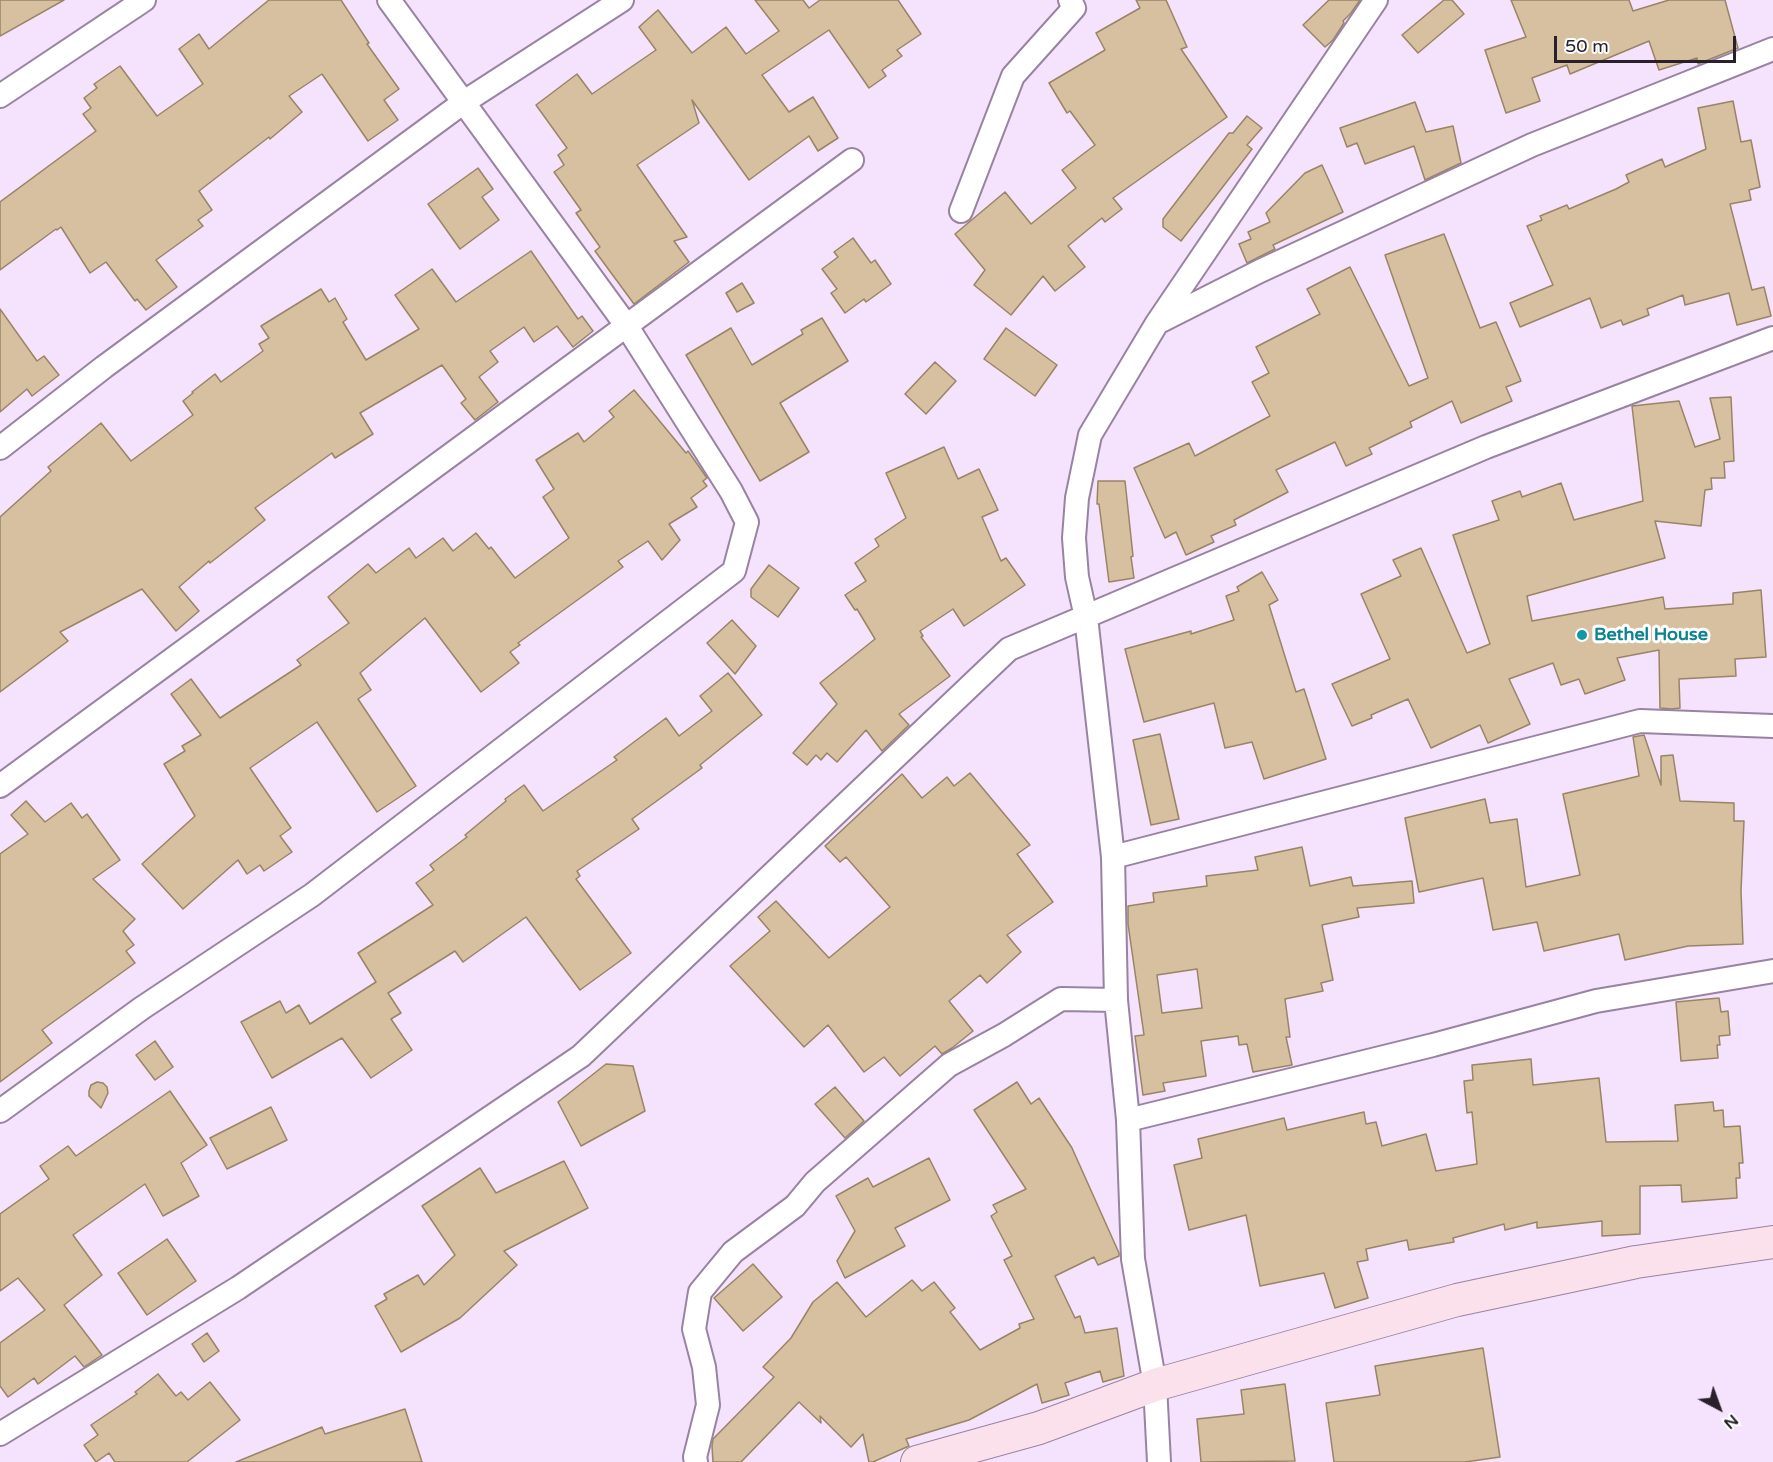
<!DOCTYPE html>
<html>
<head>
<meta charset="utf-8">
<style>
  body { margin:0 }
  #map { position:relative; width:1773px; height:1462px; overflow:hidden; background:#f5e2fc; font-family:"Varela Round",sans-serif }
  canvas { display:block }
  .north { position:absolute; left:1689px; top:1378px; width:60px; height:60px; -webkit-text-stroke:4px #fff; paint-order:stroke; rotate:139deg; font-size:16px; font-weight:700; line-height:24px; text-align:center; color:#29202c }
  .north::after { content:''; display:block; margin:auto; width:21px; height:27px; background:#29202c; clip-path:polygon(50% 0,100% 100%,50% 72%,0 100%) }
  .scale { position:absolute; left:1554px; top:36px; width:182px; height:27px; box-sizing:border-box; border:3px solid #29202c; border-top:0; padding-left:8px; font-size:18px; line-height:21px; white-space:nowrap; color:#29202c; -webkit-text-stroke:4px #fff; paint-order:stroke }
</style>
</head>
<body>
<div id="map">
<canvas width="1773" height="1462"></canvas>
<div class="north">N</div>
<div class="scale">50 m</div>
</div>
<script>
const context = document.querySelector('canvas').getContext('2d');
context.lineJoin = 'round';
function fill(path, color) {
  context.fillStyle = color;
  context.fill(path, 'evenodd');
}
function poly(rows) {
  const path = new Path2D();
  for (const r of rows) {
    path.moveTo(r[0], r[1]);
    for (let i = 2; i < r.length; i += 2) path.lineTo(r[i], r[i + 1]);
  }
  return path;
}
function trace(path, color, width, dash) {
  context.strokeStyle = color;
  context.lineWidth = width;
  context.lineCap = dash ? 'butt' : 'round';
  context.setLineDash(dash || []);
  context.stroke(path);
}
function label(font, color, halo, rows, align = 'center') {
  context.font = font + ' "Varela Round",sans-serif';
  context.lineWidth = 6;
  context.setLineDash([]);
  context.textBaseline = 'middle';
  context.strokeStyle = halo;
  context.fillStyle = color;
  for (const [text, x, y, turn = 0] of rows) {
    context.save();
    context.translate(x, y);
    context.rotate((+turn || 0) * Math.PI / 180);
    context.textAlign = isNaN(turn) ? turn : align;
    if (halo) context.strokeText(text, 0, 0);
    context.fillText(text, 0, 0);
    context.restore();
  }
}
const building = poly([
  [0,0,64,0,0,36,0,0],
  [269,0,341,0,369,43,367,44,399,89,384,100,398,120,368,141,322,74,289,96,302,112,270,139,269,137,199,191,212,210,198,220,203,226,156,260,177,287,146,310,137,299,135,301,106,262,90,273,61,227,57,230,56,229,0,270,0,202,96,131,83,114,91,108,84,98,97,88,94,84,120,66,157,116,203,84,179,49,199,34,209,49,269,0],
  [755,0,803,0,809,8,820,0,898,0,921,34,897,50,902,56,882,70,886,76,869,88,829,30,762,75,789,112,813,97,838,138,818,151,809,136,749,180,692,100,699,123,637,165,687,237,674,241,689,262,634,304,595,251,600,247,576,213,581,210,554,172,564,165,558,155,567,148,536,105,577,74,592,94,656,50,639,27,658,10,692,53,726,27,746,54,779,31,755,0],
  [1136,0,1166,0,1187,47,1181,49,1227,117,1113,198,1122,209,1105,222,1102,218,1068,246,1085,267,1055,291,1043,276,1011,315,974,285,985,270,955,234,1005,192,1031,224,1076,188,1062,170,1095,145,1070,111,1067,113,1049,83,1105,50,1096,33,1140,8,1136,0],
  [1329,0,1360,0,1351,13,1343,21,1344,23,1333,40,1325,47,1303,25,1329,0],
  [1444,0,1452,0,1464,14,1418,53,1402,35,1444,0],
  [1511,0,1629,0,1633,11,1669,0,1725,0,1738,48,1698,64,1697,58,1659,70,1649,41,1570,74,1567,65,1532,78,1540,101,1506,113,1485,50,1526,37,1511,0],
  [1733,101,1741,142,1751,140,1760,187,1749,190,1751,200,1730,204,1752,290,1764,287,1771,316,1737,325,1729,293,1685,305,1683,295,1647,309,1649,315,1623,325,1621,320,1601,328,1590,298,1520,327,1510,303,1553,285,1527,226,1542,220,1540,216,1567,205,1569,209,1616,189,1629,182,1626,175,1662,159,1665,167,1706,149,1698,108,1733,101],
  [1415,102,1426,132,1453,126,1461,163,1425,180,1414,146,1365,164,1357,143,1347,147,1340,128,1415,102],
  [1247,116,1262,128,1247,145,1252,149,1181,241,1163,227,1163,219,1229,133,1233,133,1247,116],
  [1322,165,1343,212,1273,245,1275,249,1247,263,1239,244,1251,239,1248,232,1270,222,1266,213,1305,173,1322,165],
  [478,168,493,189,482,197,499,220,460,249,428,204,478,168],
  [1444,234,1480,328,1496,322,1521,381,1506,387,1512,401,1461,423,1452,401,1410,422,1412,427,1369,448,1372,454,1346,466,1335,442,1276,470,1288,492,1234,520,1236,525,1211,536,1214,542,1186,555,1176,532,1165,538,1134,468,1189,443,1195,456,1270,416,1252,382,1269,373,1256,347,1320,314,1307,289,1350,267,1409,386,1428,378,1385,255,1444,234],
  [853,238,871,263,875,260,891,284,866,302,864,299,845,313,831,293,837,289,822,269,838,257,834,252,853,238],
  [531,251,578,319,582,316,593,331,573,347,557,326,534,342,524,327,490,351,498,362,479,377,498,402,475,420,461,403,466,399,442,365,360,413,373,434,335,458,332,453,255,508,265,520,210,563,209,561,179,587,199,611,176,631,142,589,60,632,68,641,0,692,0,517,51,471,48,467,101,423,131,461,193,415,183,401,193,393,192,392,215,374,221,382,263,351,259,344,269,338,261,326,321,289,329,302,335,298,347,319,343,322,366,360,419,329,395,295,432,269,456,302,531,251],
  [742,283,754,303,737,312,726,293,742,283],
  [0,309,37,361,44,356,59,375,32,396,27,389,0,412,0,309],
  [822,318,848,361,780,403,809,452,760,481,686,355,731,328,752,365,803,334,801,330,822,318],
  [1006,328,1057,365,1035,396,984,359,1006,328],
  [935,362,956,381,926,414,905,394,935,362],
  [634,390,686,453,688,451,707,478,703,481,707,486,691,498,697,507,669,524,680,540,662,560,648,541,618,561,623,567,518,643,520,645,510,652,519,663,481,692,425,618,360,673,371,690,358,699,416,786,377,812,317,722,250,768,291,828,280,836,292,852,264,871,260,865,247,874,238,860,183,909,142,864,195,816,164,764,185,751,182,746,201,735,171,694,191,679,220,718,301,665,297,660,349,623,328,597,368,564,376,573,409,548,416,558,443,538,453,551,476,533,489,549,491,547,515,578,569,538,543,497,554,489,536,460,578,433,584,442,614,417,609,411,634,390],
  [1731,397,1734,461,1724,462,1725,478,1711,478,1712,489,1705,490,1701,526,1655,521,1665,558,1527,596,1532,621,1663,597,1665,609,1733,604,1733,593,1761,590,1766,657,1735,659,1736,676,1679,679,1680,708,1672,709,1660,708,1659,650,1617,658,1625,680,1585,694,1579,679,1561,685,1553,663,1509,679,1530,724,1488,743,1480,725,1431,748,1408,699,1371,715,1372,718,1352,726,1332,684,1390,659,1361,594,1401,576,1393,560,1421,548,1467,653,1490,644,1453,535,1499,520,1492,501,1520,491,1522,497,1561,483,1574,520,1643,501,1632,406,1679,401,1695,447,1720,439,1710,398,1731,397],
  [944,447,958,479,979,469,998,510,982,517,1001,561,1006,558,1025,585,964,626,953,609,920,631,923,636,921,637,950,676,899,714,909,725,882,751,866,730,837,762,827,753,821,760,816,755,807,765,793,753,837,704,820,683,875,639,857,609,855,610,845,595,866,581,855,563,879,546,875,539,906,518,886,473,944,447],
  [1098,481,1125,481,1133,556,1131,557,1134,578,1109,582,1099,504,1097,504,1098,481],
  [769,565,799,588,778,617,751,597,751,589,769,565],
  [1262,572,1278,600,1269,605,1296,692,1304,689,1326,759,1264,779,1252,742,1225,748,1214,703,1144,722,1125,649,1191,631,1191,634,1234,620,1226,596,1239,591,1237,587,1262,572],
  [732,620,756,646,735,674,707,643,732,620],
  [728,673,762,715,700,765,702,768,632,819,639,829,577,871,580,876,576,879,631,953,580,990,526,917,463,962,455,951,388,993,401,1013,391,1019,412,1050,371,1078,342,1038,272,1078,241,1022,280,1001,286,1013,299,1005,310,1024,376,982,358,953,433,905,416,883,434,870,430,865,467,837,465,835,506,801,505,799,524,785,543,811,617,760,614,757,666,718,679,736,712,711,700,696,728,673],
  [1160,734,1179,819,1151,825,1133,740,1160,734],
  [1644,735,1661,785,1661,756,1673,755,1680,801,1734,803,1734,821,1744,821,1741,891,1743,944,1688,946,1625,960,1619,934,1544,951,1537,922,1493,930,1483,878,1419,892,1405,818,1485,799,1490,823,1517,819,1526,887,1580,875,1563,794,1639,776,1633,737,1644,735],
  [970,773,1030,845,1017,854,1053,902,1007,935,1021,952,987,983,980,975,949,1001,973,1031,952,1048,942,1054,935,1046,900,1076,884,1057,864,1072,828,1025,804,1047,730,966,770,931,758,917,776,901,829,958,890,907,846,857,840,862,825,846,902,774,922,798,947,777,954,786,970,773],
  [26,801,45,822,71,803,82,818,87,814,120,860,93,879,135,919,123,931,134,945,126,951,135,963,42,1030,52,1043,0,1082,0,854,28,834,11,815,26,801],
  [1302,847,1310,886,1351,877,1353,886,1412,881,1414,903,1357,908,1359,917,1322,925,1333,980,1321,983,1323,991,1285,999,1290,1037,1286,1037,1292,1065,1253,1072,1247,1044,1239,1045,1238,1036,1201,1041,1206,1076,1163,1083,1165,1091,1143,1095,1135,1036,1144,1035,1128,924,1128,906,1154,902,1153,893,1207,886,1206,876,1258,870,1255,857,1302,847],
  [1197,969,1202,1008,1162,1013,1157,975,1197,969],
  [1719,998,1721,1012,1728,1011,1730,1035,1719,1036,1720,1045,1717,1045,1718,1058,1681,1061,1676,1002,1719,998],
  [155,1041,173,1067,155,1080,136,1055,155,1041],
  [1531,1059,1533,1085,1599,1078,1606,1142,1678,1141,1675,1105,1713,1102,1714,1111,1723,1110,1724,1127,1740,1126,1743,1163,1739,1163,1740,1178,1736,1178,1737,1198,1682,1202,1681,1185,1640,1186,1640,1234,1602,1236,1602,1221,1537,1228,1537,1222,1505,1230,1504,1224,1453,1238,1454,1242,1409,1250,1407,1240,1366,1249,1368,1260,1357,1262,1368,1298,1335,1308,1324,1273,1260,1286,1246,1215,1189,1230,1174,1165,1202,1158,1198,1139,1284,1118,1287,1130,1364,1112,1366,1124,1376,1122,1382,1146,1426,1134,1436,1171,1477,1164,1472,1112,1467,1113,1464,1081,1473,1080,1472,1065,1531,1059],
  [606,1064,633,1066,645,1111,581,1146,558,1102,606,1064],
  [97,1082,103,1083,107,1087,108,1093,101,1108,89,1096,89,1091,91,1085,97,1082],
  [1017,1082,1031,1104,1039,1098,1072,1148,1119,1253,1119,1256,1098,1265,1094,1257,1055,1276,1075,1318,1080,1316,1085,1333,1117,1328,1124,1376,1103,1382,1100,1371,1065,1383,1069,1395,1042,1403,1037,1384,969,1420,906,1439,909,1446,873,1462,869,1462,863,1434,851,1447,820,1416,821,1423,799,1402,741,1462,713,1462,712,1446,713,1439,774,1377,763,1367,791,1338,813,1302,837,1282,866,1317,912,1280,922,1291,934,1282,955,1308,950,1312,980,1350,1020,1328,1019,1324,1034,1319,1004,1260,1012,1256,991,1216,997,1212,993,1205,1026,1189,974,1110,1017,1082],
  [835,1087,864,1121,845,1138,815,1104,835,1087],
  [170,1091,207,1145,181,1163,199,1196,163,1216,145,1184,73,1235,102,1275,64,1305,102,1355,84,1367,75,1356,38,1384,34,1378,8,1397,0,1386,0,1343,45,1310,18,1278,0,1291,0,1214,49,1179,40,1166,68,1146,76,1156,170,1091],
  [271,1107,287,1140,227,1169,210,1138,271,1107],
  [929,1158,950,1200,895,1228,905,1246,845,1278,837,1261,855,1231,836,1196,868,1178,873,1187,929,1158],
  [564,1161,588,1208,504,1251,517,1265,460,1318,401,1352,375,1306,387,1299,384,1294,418,1275,424,1285,455,1255,422,1206,480,1168,496,1193,564,1161],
  [167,1239,196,1281,147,1315,118,1273,167,1239],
  [753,1264,782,1297,743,1331,714,1298,753,1264],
  [207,1333,219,1351,204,1362,192,1344,207,1333],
  [1483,1348,1500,1457,1465,1462,1334,1462,1326,1403,1380,1395,1375,1366,1483,1348],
  [158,1374,176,1396,181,1392,188,1400,210,1382,240,1420,187,1462,115,1462,109,1453,96,1462,84,1445,98,1435,91,1425,137,1394,135,1392,158,1374],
  [1285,1384,1295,1461,1201,1462,1197,1419,1244,1414,1241,1390,1285,1384],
  [405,1409,422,1462,236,1462,322,1427,325,1434,405,1409]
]);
const street = poly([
  [0,96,144,0],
  [961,211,1013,76,1074,8,1070,0],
  [1161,321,1260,271,1532,145,1773,49],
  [0,448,104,367,464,102,622,0],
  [0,786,852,160],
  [1113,857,1640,721,1773,726],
  [0,1111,142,1008,312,895,734,571,747,522,731,491,626,325,389,0],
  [1128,1120,1433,1045,1596,1001,1773,971],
  [0,1434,238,1288,581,1056,1009,649,1486,447,1773,338],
  [696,1462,695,1457,708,1405,704,1367,694,1329,700,1292,733,1252,795,1206,815,1182,949,1065,1004,1035,1061,999,1116,1000],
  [1159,1462,1155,1385,1133,1259,1128,1120,1116,1000,1113,857,1086,617,1077,577,1074,538,1077,498,1090,435,1157,323,1376,0]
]);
const secondary = poly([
  [917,1462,1039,1428,1155,1385,1457,1300,1636,1262,1773,1242]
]);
const markers = [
  [1582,635,6,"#0f9aa8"]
];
const cultureNames = [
  ["Bethel House",1594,635]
];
fill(building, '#d6c0a0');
trace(building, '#998466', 1.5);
trace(street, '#9883a1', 26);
trace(secondary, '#9883a1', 34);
trace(street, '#fff', 22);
trace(secondary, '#fbe1ec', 32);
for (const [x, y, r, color] of markers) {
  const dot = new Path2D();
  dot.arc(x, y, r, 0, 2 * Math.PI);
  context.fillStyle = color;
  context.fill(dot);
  trace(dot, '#fff', 2);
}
label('bold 18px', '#0d838f', '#fff', cultureNames, 'left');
</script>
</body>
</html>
